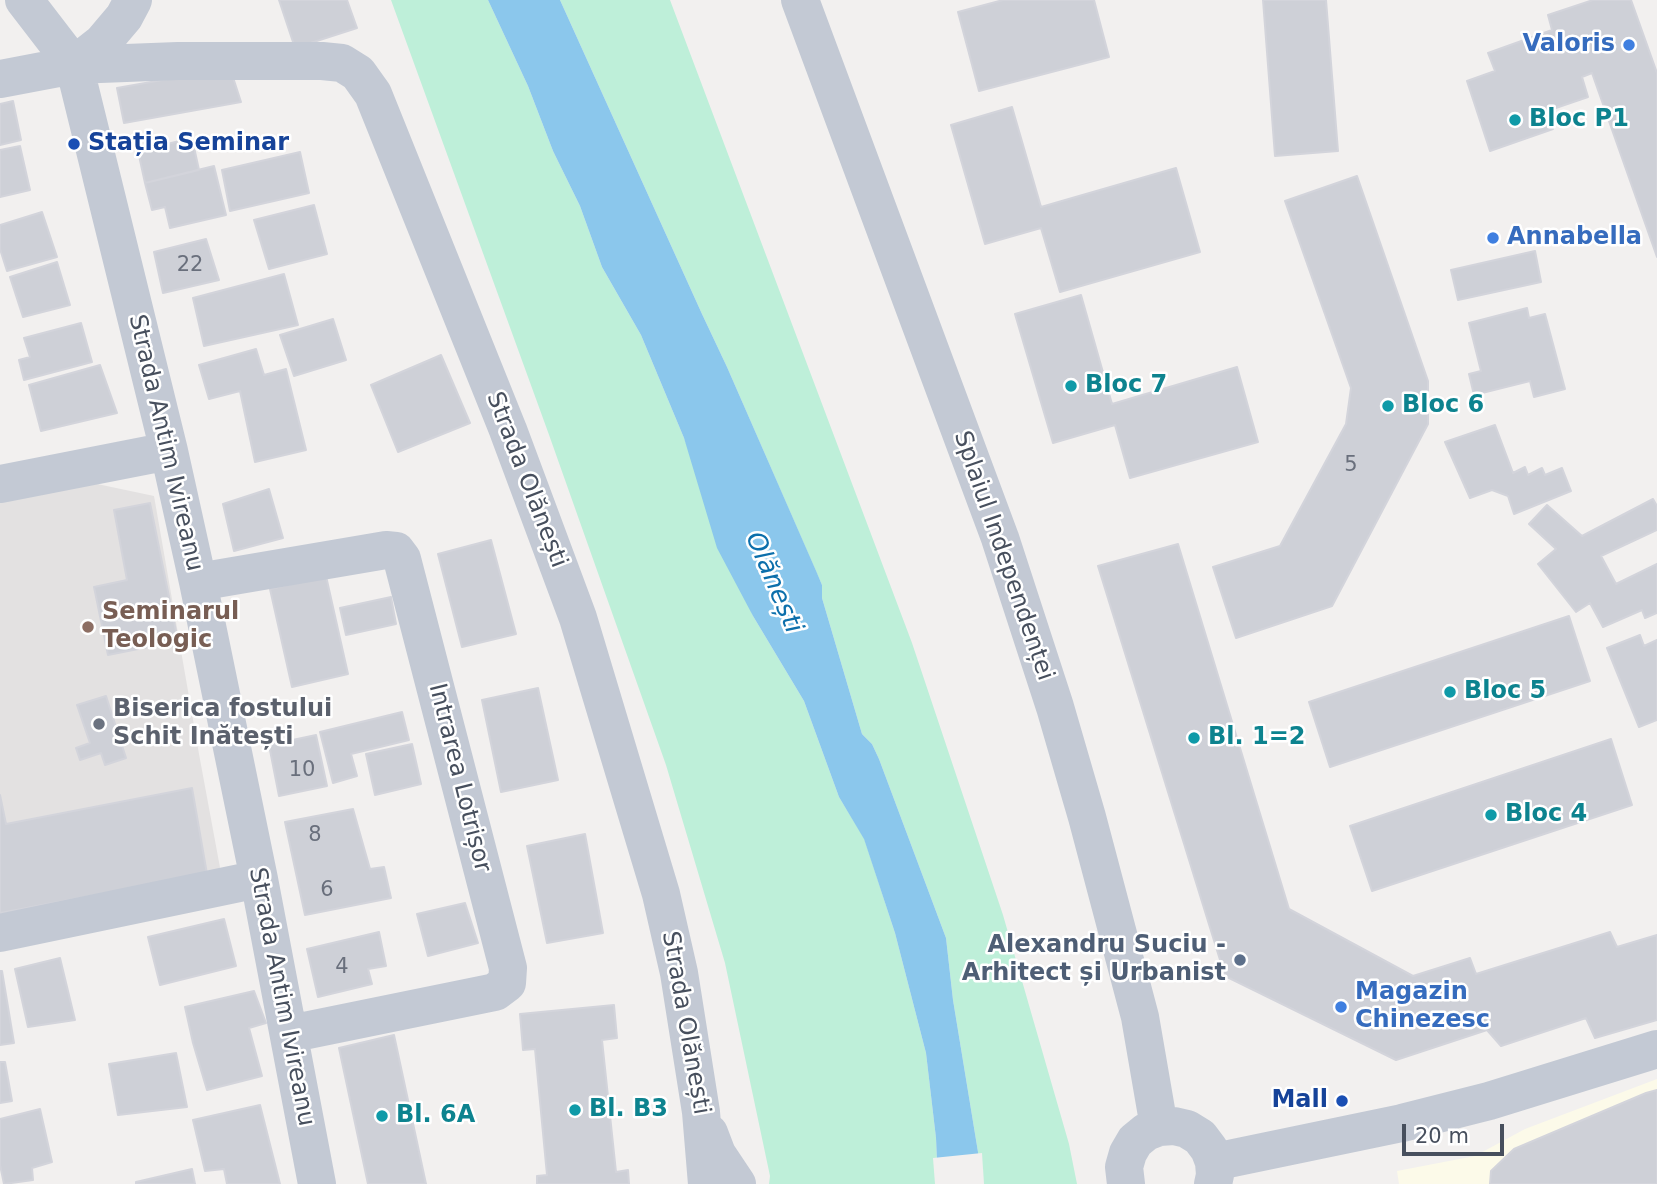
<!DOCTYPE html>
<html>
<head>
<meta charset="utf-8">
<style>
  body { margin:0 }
  #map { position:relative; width:1657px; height:1184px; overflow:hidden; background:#f2f0ef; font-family:"DejaVu Sans",sans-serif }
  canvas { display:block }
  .scale { position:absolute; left:1402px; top:1124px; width:102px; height:32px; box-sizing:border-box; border:4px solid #474f5d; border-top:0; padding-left:9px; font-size:21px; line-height:24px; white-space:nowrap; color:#474f5d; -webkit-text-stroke:5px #fff; paint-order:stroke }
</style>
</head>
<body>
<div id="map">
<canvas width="1657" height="1184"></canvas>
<div class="scale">20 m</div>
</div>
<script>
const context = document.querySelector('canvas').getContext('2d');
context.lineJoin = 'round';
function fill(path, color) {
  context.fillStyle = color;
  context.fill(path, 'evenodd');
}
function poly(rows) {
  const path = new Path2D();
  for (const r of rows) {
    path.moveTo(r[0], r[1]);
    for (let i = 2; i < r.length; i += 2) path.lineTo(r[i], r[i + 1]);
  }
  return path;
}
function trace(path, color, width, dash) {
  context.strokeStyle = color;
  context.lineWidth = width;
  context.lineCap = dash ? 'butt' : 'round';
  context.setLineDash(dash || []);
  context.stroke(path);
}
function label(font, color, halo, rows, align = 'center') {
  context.font = font + ' "DejaVu Sans",sans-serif';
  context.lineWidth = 5;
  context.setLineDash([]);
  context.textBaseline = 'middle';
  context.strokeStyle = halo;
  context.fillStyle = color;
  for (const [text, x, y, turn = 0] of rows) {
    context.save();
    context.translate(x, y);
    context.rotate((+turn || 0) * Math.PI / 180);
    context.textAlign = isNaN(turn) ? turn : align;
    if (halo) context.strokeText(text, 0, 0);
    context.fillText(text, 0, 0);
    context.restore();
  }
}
const commercial = poly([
  [1657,1079,1657,1184,1399,1184,1397,1171,1475,1156,1525,1129]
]);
const education = poly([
  [83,481,154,496,199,754,221,873,0,915,0,501]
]);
const green = poly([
  [391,0,488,0,528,86,553,151,580,206,602,267,641,335,684,438,753,616,804,701,839,797,864,838,895,933,926,1053,936,1138,938,1184,769,1184,770,1176,725,963,666,765,548,432],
  [560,0,670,0,912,643,1003,915,1069,1144,1077,1184,980,1184,978,1152,953,1000,946,938,879,759,872,744,862,734,822,598,822,585,727,367,702,314]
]);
const water = poly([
  [488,0,560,0,702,314,727,367,817,573,822,585,822,598,862,734,872,744,879,759,946,938,953,1000,978,1152,980,1184,938,1184,936,1138,926,1053,895,933,864,839,839,797,804,701,753,616,717,548,684,438,641,335,602,267,580,206,553,151,528,86]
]);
const pier = poly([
  [982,1153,984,1184,935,1184,933,1158]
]);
const building = poly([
  [279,0,347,0,357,28,295,48,279,0],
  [1003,0,1094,0,1109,57,979,91,958,12,1003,0],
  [1263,0,1326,0,1338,151,1275,156,1263,0],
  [1593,0,1631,0,1657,73,1657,257,1592,73,1582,77,1588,97,1547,111,1553,129,1490,151,1467,81,1495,71,1488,53,1552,30,1548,15,1593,0],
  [230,68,241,102,124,123,117,88,230,68],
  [13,101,21,140,0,145,0,104,13,101],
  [1012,107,1041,207,1176,168,1200,252,1060,292,1041,228,985,244,951,125,1012,107],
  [192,138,199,170,145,183,138,151,192,138],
  [20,146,30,190,0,197,0,150,20,146],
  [300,152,309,193,230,211,222,170,300,152],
  [214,166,226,215,170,228,165,207,152,210,145,183,214,166],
  [1357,176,1428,381,1428,424,1332,606,1236,638,1213,567,1280,546,1346,424,1351,388,1285,201,1357,176],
  [314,205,327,254,269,269,254,220,314,205],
  [42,212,57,257,7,271,0,249,0,225,42,212],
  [206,239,219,280,163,293,154,252,206,239],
  [1535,251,1541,282,1458,300,1451,270,1535,251],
  [57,262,70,305,23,317,10,277,57,262],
  [284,274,298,325,204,346,193,298,284,274],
  [1081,295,1112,404,1237,367,1258,442,1130,478,1115,425,1053,443,1015,314,1081,295],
  [1527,308,1529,318,1545,314,1565,389,1534,397,1530,381,1474,395,1469,374,1481,371,1469,323,1527,308],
  [333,319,346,360,294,376,280,335,333,319],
  [81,323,92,362,24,380,19,360,30,357,24,338,81,323],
  [256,349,264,375,286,369,306,450,255,462,240,391,209,399,199,365,256,349],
  [441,355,470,423,398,452,371,385,441,355],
  [100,365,117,413,41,431,29,385,100,365],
  [1495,425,1513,473,1525,467,1528,475,1542,468,1545,475,1562,468,1571,491,1514,514,1508,496,1492,490,1470,498,1445,442,1495,425],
  [269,489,283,538,234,551,223,504,269,489],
  [1653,499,1657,506,1657,530,1601,556,1616,584,1657,564,1657,613,1645,618,1642,610,1603,627,1590,603,1576,612,1538,564,1556,549,1529,524,1547,505,1582,536,1653,499],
  [150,503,178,641,108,655,94,587,127,580,114,510,150,503],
  [491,540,516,634,462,647,438,554,491,540],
  [1178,544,1289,909,1413,976,1470,958,1476,974,1610,932,1617,947,1657,935,1657,1020,1595,1038,1586,1018,1501,1046,1487,1030,1396,1060,1225,976,1098,566,1178,544],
  [326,576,348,674,292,687,270,589,326,576],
  [391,597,396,624,346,635,340,608,391,597],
  [1569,616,1590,681,1330,767,1309,702,1569,616],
  [1640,635,1644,646,1657,640,1657,720,1639,727,1607,648,1640,635],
  [538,688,558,780,501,792,482,700,538,688],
  [106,696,126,758,105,765,101,753,80,760,76,748,90,743,77,705,106,696],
  [402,712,409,740,351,754,357,776,333,783,320,732,402,712],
  [316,735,327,786,279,796,269,745,316,735],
  [1611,739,1632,805,1372,891,1350,826,1611,739],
  [412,744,421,784,375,795,366,754,412,744],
  [192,788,207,874,0,913,0,795,6,824,192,788],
  [353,809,370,869,384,867,391,898,305,915,285,822,353,809],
  [585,834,603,933,547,943,527,846,585,834],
  [465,903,478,943,428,956,417,914,465,903],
  [224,919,236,966,160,985,148,937,224,919],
  [379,932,386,966,368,969,372,984,318,997,307,949,379,932],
  [60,958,75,1020,28,1027,15,969,60,958],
  [0,971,2,971,14,1043,0,1045,0,971],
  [254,991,266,1023,249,1028,262,1076,207,1090,193,1043,185,1007,254,991],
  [614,1005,617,1038,602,1040,616,1172,628,1170,629,1184,537,1184,537,1176,547,1175,535,1049,523,1050,520,1014,614,1005],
  [394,1035,426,1184,368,1184,339,1048,394,1035],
  [176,1053,187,1107,118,1115,109,1064,176,1053],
  [0,1062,5,1062,12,1101,0,1103,0,1062],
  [1657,1090,1657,1184,1490,1184,1491,1171,1514,1149,1646,1093,1657,1090],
  [260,1105,280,1184,227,1184,224,1169,205,1171,193,1120,260,1105],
  [40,1109,52,1162,32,1168,33,1180,4,1184,0,1165,0,1119,40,1109],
  [192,1169,195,1184,136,1184,136,1182,192,1169]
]);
const minor = poly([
  [24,0,74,65,169,451,198,582,259,879,317,1184],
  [800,0,1000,538,1055,707,1087,817,1140,1017,1159,1127],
  [74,65,102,43,124,17,133,0],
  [0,79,74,65,178,61,322,61,342,63,358,73,373,94,508,430,578,618,661,894,679,973,701,1112,707,1184],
  [0,484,169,451],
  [198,582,386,550,396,551,402,559,508,968,507,983,495,992,289,1034],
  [0,933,259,879],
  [709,1133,717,1154,737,1184],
  [1214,1162,1402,1123,1489,1101,1657,1049],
  [1126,1184,1124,1167,1128,1153,1135,1141,1146,1132,1159,1127,1174,1126,1187,1129,1200,1137,1209,1149,1214,1162,1215,1175,1213,1184]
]);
const markers = [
  [1629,45,7,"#3f7fe0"],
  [1515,120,7,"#0f9aa8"],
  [74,144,7,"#1a4fb4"],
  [1493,238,7,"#3f7fe0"],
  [1071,386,7,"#0f9aa8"],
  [1388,406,7,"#0f9aa8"],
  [88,627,7,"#8d6e63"],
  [1450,692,7,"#0f9aa8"],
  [99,724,7,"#6b7280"],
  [1194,738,7,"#0f9aa8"],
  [1491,815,7,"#0f9aa8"],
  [1240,960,7,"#5c6f8a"],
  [1341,1007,7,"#3f7fe0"],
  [1342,1101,7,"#1a4fb4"],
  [575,1110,7,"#0f9aa8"],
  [382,1116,7,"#0f9aa8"]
];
const numberNames = [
  ["22",190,266],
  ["5",1351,466],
  ["10",302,771],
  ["8",315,836],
  ["6",327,891],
  ["4",342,968]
];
const shopNames = [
  ["Valoris",1615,45,"right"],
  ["Annabella",1507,238],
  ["Magazin",1355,993],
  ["Chinezesc",1355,1021]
];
const cultureNames = [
  ["Bloc P1",1529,120],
  ["Bloc 7",1085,386],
  ["Bloc 6",1402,406],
  ["Bloc 5",1464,692],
  ["Bl. 1=2",1208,738],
  ["Bloc 4",1505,815],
  ["Bl. B3",589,1110],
  ["Bl. 6A",396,1116]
];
const transitNames = [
  ["Stația Seminar",88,144],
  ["Mall",1328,1101,"right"]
];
const streetNames = [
  ["Strada Antim Ivireanu",165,443,77],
  ["Strada Olănești",526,480,69],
  ["Splaiul Independenței",1003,556,71],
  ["Intrarea Lotrișor",459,778,76],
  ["Strada Antim Ivireanu",281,997,79],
  ["Strada Olănești",685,1023,80]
];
const educationNames = [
  ["Seminarul",102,613],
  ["Teologic",102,641]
];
const worshipNames = [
  ["Biserica fostului",113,710],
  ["Schit Inătești",113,738]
];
const serviceNames = [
  ["Alexandru Suciu -",1226,946],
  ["Arhitect și Urbanist",1226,974]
];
const waterNames = [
  ["Olănești",773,583,67]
];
fill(commercial, '#fcfae9');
fill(education, '#e3e1e1');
fill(green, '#beefd9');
fill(water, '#8bc7ec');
fill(pier, '#f2f0ef');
fill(building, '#ced0d7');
trace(building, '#d3d4db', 2);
trace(minor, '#c3c9d4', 38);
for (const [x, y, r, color] of markers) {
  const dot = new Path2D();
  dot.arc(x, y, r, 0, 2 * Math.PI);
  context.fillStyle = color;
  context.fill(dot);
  trace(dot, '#fff', 2.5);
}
label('21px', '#696f7c', null, numberNames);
label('bold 24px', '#366cbe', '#fff', shopNames, 'left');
label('bold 24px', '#0d838f', '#fff', cultureNames, 'left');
label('bold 24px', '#164399', '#fff', transitNames, 'left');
label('24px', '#474f5d', '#fff', streetNames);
label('bold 24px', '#785e54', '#fff', educationNames, 'left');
label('bold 24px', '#5b616d', '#fff', worshipNames, 'left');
label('bold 24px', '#4e5e75', '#fff', serviceNames, 'right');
label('italic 26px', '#0c6fab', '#fff', waterNames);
</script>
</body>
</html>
